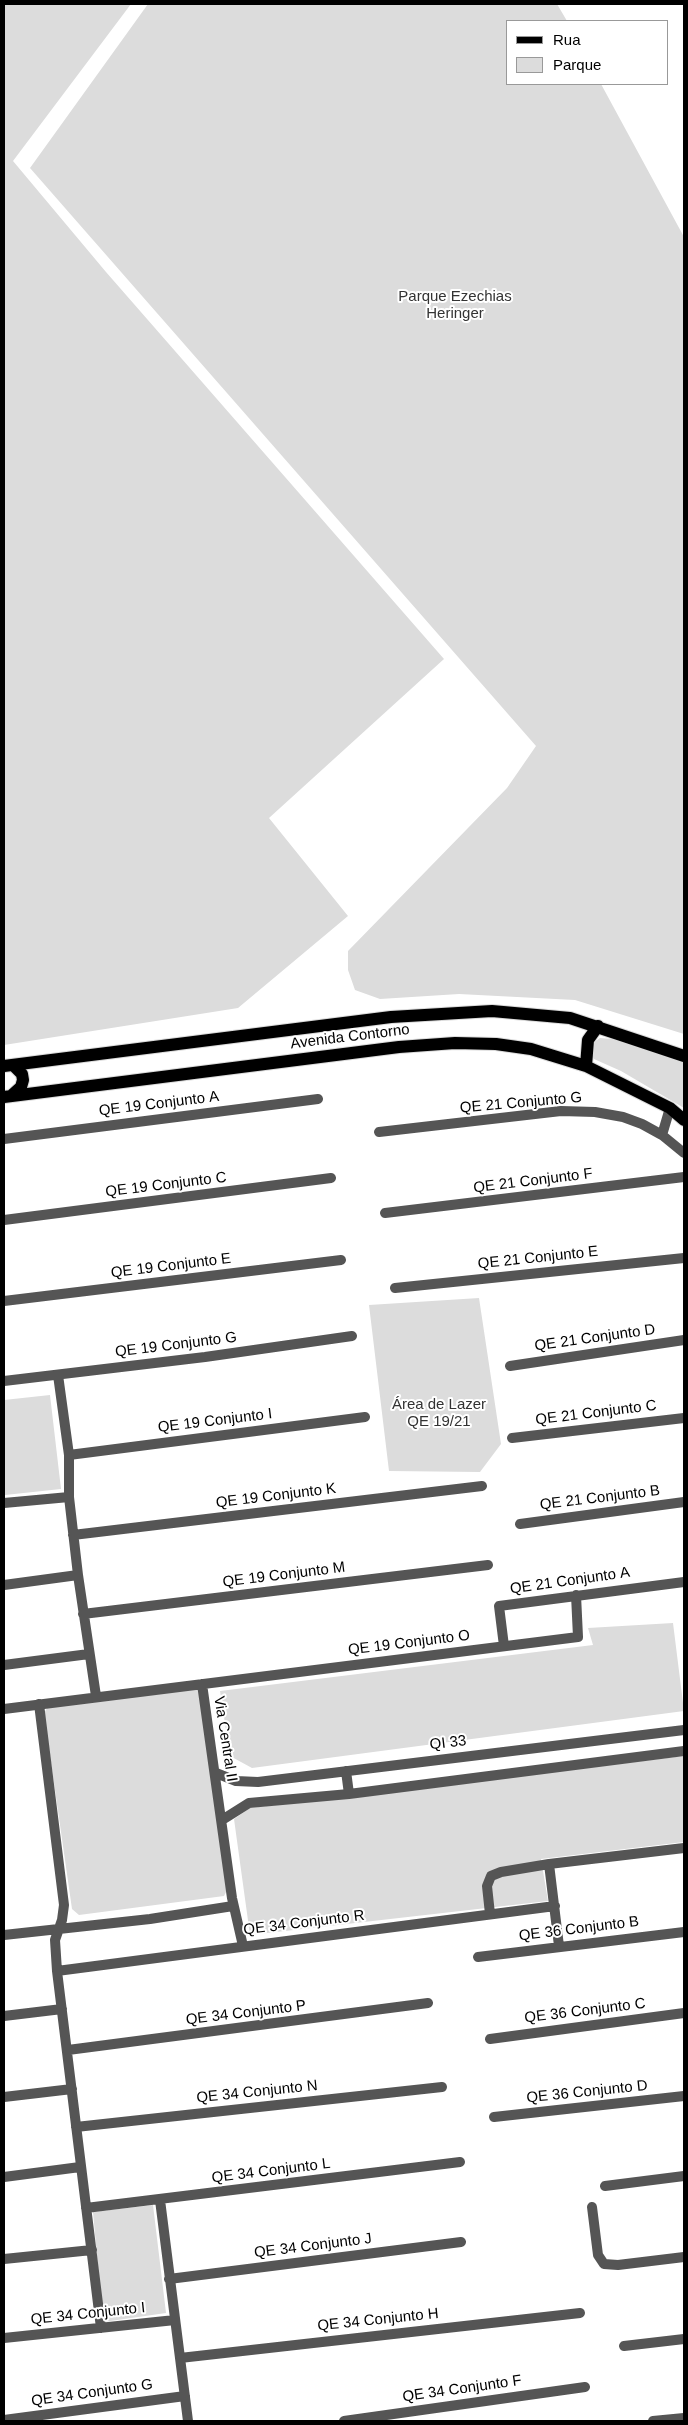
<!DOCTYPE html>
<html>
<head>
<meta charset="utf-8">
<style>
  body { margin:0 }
  #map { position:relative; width:688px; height:2425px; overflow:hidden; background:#fff; font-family:Helvetica,sans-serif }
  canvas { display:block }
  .frame { position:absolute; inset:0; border:5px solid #000; pointer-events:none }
  .legend { position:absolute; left:506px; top:20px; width:162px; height:65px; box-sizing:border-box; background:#fff; border:1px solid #999; margin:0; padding:6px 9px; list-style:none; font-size:15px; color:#000 }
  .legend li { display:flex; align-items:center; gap:10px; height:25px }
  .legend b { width:25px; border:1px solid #999 }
</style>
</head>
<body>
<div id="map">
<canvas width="688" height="2425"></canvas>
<div class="frame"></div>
<ul class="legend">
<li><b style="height:6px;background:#000"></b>Rua</li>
<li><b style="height:14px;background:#dcdcdc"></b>Parque</li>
</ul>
</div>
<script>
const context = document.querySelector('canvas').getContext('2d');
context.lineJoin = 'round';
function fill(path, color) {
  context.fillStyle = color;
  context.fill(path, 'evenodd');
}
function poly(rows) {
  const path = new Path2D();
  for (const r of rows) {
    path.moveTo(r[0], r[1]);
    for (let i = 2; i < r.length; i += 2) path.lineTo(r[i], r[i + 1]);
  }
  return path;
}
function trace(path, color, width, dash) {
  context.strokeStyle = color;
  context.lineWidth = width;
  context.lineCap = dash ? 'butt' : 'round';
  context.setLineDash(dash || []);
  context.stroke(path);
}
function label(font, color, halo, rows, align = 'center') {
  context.font = font + ' Helvetica,sans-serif';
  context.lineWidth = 4;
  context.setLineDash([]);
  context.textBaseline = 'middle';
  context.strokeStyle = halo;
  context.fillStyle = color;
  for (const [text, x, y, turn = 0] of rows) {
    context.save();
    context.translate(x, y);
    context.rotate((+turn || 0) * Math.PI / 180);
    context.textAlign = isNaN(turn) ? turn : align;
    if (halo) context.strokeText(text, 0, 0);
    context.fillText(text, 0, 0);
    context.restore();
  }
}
const green = poly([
  [4,4,131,4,13,161,106,272,444,659,269,818,348,916,238,1008,4,1045],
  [148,4,557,4,567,21,507,21,507,84,601,84,684,237,684,1034,575,1000,459,994,380,999,355,990,348,970,348,951,507,788,536,746,30,168],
  [600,1038,613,1039,684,1062,684,1108,621,1071,594,1059,590,1052,591,1044],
  [479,1298,501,1444,480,1472,389,1471,369,1305],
  [50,1395,61,1489,5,1495,4,1400],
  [673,1623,684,1711,252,1768,230,1756,220,1691,593,1645,588,1628],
  [195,1686,205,1696,228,1888,224,1896,79,1915,72,1909,44,1713,49,1705],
  [684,1756,684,1842,541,1859,548,1901,250,1935,234,1819,250,1808],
  [153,2205,166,2313,103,2322,93,2212]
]);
const minor = poly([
  [379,1132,561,1111,595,1112,623,1117,642,1124,662,1135,684,1153],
  [662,1135,670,1108],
  [4,1139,318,1099],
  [385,1213,684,1177],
  [4,1220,331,1178],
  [395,1288,684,1258],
  [4,1301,341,1260],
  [510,1366,684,1340],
  [58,1375,69,1455,69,1497,78,1575,96,1696],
  [4,1381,205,1357,352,1336],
  [512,1438,684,1418],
  [69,1455,365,1417],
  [4,1503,69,1497],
  [520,1524,684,1502],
  [73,1535,482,1486],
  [4,1585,78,1575],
  [83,1614,488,1565],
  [504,1646,499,1606,684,1582],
  [4,1665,89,1654],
  [202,1684,232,1898,243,1946],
  [39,1704,64,1905,62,1920,55,1940,57,1971,101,2328],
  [4,1709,578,1637,576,1595],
  [346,1771,349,1794],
  [216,1773,236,1781,258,1782,684,1730],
  [222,1820,249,1803,349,1794,684,1751],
  [490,1914,487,1886,491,1876,501,1872,549,1864],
  [4,1935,150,1919,233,1906],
  [559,1946,549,1864,684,1848],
  [478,1957,684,1932],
  [57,1971,555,1906],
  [4,2016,62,2009],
  [490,2039,684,2013],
  [68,2050,428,2003],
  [4,2097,72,2089],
  [494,2117,684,2096],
  [76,2127,442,2087],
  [4,2177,80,2167],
  [605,2186,684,2176],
  [160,2200,188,2421],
  [592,2207,598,2255,604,2264,618,2265,684,2257],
  [86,2208,460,2162],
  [4,2259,92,2250],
  [169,2279,461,2242],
  [4,2338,175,2320],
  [624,2346,684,2339],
  [180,2358,580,2313],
  [4,2420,185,2396],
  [344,2421,585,2387],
  [653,2421,684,2418]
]);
const major = poly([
  [4,1066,391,1017,492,1011,570,1018,684,1056],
  [586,1066,588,1040,598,1026],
  [11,1096,21,1087,23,1080,22,1074,13,1065],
  [4,1097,399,1047,455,1043,496,1044,531,1049,586,1066,670,1108,684,1120]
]);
const parkNames = [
  ["Parque Ezechias",455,297],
  ["Heringer",455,314],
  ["Área de Lazer",439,1405],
  ["QE 19/21",439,1422]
];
const streetNames = [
  ["Avenida Contorno",350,1037,-7],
  ["QE 21 Conjunto G",521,1103,-5],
  ["QE 19 Conjunto A",159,1104,-7],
  ["QE 21 Conjunto F",533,1181,-7],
  ["QE 19 Conjunto C",166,1185,-7],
  ["QE 21 Conjunto E",538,1258,-6],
  ["QE 19 Conjunto E",171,1266,-7],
  ["QE 21 Conjunto D",595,1338,-8],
  ["QE 19 Conjunto G",176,1345,-7],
  ["QE 21 Conjunto C",596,1413,-7],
  ["QE 19 Conjunto I",215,1421,-7],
  ["QE 19 Conjunto K",276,1496,-7],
  ["QE 21 Conjunto B",600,1498,-7],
  ["QE 19 Conjunto M",284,1575,-7],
  ["QE 21 Conjunto A",570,1581,-8],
  ["QE 19 Conjunto O",409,1643,-7],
  ["Via Central II",225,1739,81],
  ["QI 33",448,1743,-7],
  ["QE 34 Conjunto R",304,1923,-7],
  ["QE 36 Conjunto B",579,1929,-7],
  ["QE 36 Conjunto C",585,2011,-7],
  ["QE 34 Conjunto P",246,2013,-7],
  ["QE 34 Conjunto N",257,2092,-6],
  ["QE 36 Conjunto D",587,2092,-6],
  ["QE 34 Conjunto L",271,2171,-7],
  ["QE 34 Conjunto J",313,2246,-7],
  ["QE 34 Conjunto I",88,2314,-6],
  ["QE 34 Conjunto H",378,2320,-6],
  ["QE 34 Conjunto F",462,2389,-8],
  ["QE 34 Conjunto G",92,2393,-8]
];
fill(green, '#dcdcdc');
trace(major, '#dbdbdb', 14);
trace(minor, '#555', 10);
trace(major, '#000', 12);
label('15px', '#333', '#fff', parkNames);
label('15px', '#000', '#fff', streetNames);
</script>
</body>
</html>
